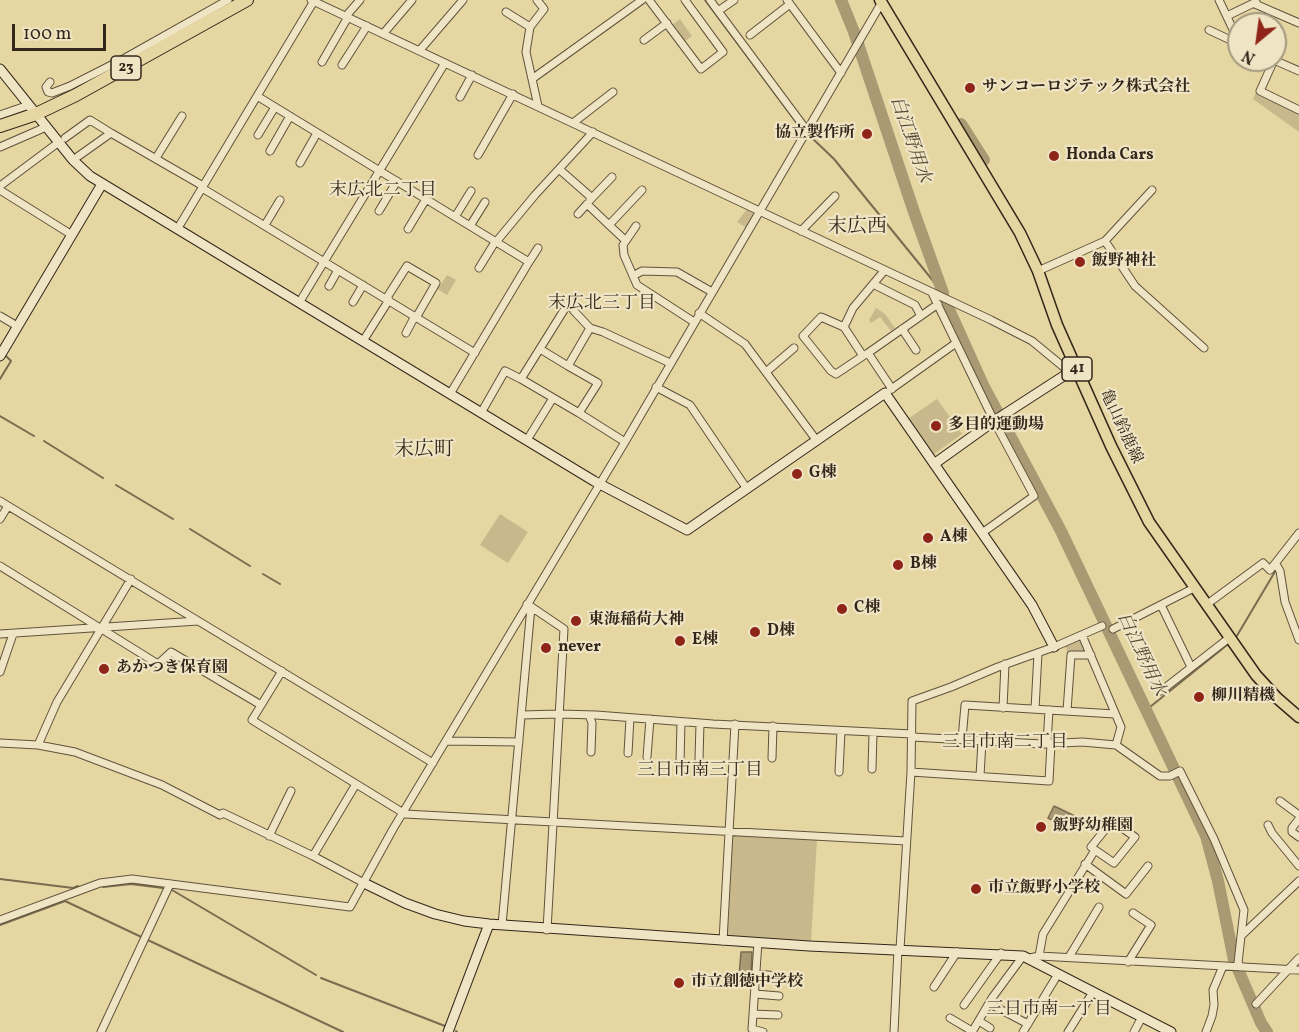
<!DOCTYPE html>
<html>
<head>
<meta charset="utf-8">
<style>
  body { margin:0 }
  #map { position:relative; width:1299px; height:1032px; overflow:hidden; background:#e6d6a2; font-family:Vollkorn,serif }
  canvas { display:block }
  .north { position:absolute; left:1227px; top:12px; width:60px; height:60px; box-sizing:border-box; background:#efe4c3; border:2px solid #a49880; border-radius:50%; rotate:209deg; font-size:16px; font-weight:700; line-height:24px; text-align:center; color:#33271b }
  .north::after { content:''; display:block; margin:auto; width:21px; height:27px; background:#8f2418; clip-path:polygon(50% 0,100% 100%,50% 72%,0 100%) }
  .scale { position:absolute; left:12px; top:24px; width:94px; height:27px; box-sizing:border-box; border:3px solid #33271b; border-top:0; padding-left:8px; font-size:18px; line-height:21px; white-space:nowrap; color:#33271b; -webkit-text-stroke:4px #efe4c3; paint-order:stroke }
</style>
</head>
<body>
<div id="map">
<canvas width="1299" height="1032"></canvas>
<div class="north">N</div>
<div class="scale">100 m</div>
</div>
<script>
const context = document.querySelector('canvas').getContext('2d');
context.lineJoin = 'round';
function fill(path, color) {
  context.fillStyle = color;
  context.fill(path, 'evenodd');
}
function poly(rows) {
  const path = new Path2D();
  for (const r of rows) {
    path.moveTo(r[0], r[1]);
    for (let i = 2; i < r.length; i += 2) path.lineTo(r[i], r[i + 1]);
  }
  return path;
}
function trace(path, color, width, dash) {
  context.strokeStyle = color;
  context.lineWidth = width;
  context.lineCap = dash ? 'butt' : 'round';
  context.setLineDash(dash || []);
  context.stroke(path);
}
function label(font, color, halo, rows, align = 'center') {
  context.font = font + ' Vollkorn,"Noto Serif JP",serif';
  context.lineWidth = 4.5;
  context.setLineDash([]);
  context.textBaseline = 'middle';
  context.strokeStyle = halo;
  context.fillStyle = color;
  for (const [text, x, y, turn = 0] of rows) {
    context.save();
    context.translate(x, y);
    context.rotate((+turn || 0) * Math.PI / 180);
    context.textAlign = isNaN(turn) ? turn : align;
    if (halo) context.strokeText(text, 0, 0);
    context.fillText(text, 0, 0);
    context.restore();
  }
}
const green = poly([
  [680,19,692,36,684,42,672,25],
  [1256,92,1299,113,1299,132,1253,99],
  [747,209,755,215,747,228,737,222],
  [447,275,456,280,447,295,436,288,438,285,440,286],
  [876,308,885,314,895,328,891,331,880,317,871,323,869,320],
  [937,399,962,434,934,454,909,418],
  [500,514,528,532,508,563,480,545],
  [1076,639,1081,641,1085,650,1083,653,1068,653,1064,645],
  [731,833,817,839,811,942,725,937]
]);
const water = poly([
  [1054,806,1077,817,1071,830,1048,818,1054,806],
  [741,952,752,952,751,977,739,976,741,952]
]);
const stream = poly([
  [705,0,802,130],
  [811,137,834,159,943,293],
  [0,379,11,361,6,356],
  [0,416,34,436],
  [44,441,103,478],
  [116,485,173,519],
  [190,529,250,566],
  [263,574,280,584],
  [1235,639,1276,570],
  [1145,711,1227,645],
  [0,879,73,888,78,886],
  [103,887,131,884,163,888],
  [172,890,316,975],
  [0,925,65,901,343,1032],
  [321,978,445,1026],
  [456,1031,457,1032]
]);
const river = poly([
  [841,0,854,32,914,212,943,293],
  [961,124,984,160],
  [947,305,983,385,1061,531,1206,836,1218,881,1234,960,1261,1023,1267,1032]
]);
const street = poly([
  [311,0,991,320,1032,341,1066,369,1074,368],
  [649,0,701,69,723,52,685,0],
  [710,0,718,11,734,0],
  [787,0,841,73],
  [1219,0,1239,42],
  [1255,4,1299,23],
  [718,11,808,132],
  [506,12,530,27,526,52,532,79],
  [346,16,360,0],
  [1227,16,1256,2],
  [530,27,544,9,537,0],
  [1209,30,1239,44],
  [383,34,412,0],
  [750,35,790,4],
  [644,40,667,23],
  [420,50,463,0],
  [1274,60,1260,91,1299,110],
  [1274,60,1299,71],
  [322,62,348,17],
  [342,65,367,26],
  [50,82,46,87,48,92,52,93,70,86,125,58,228,0],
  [257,96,529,262,450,394],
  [460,97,472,75],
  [538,106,532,79,642,0],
  [0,115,29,105],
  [573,123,613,92],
  [258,135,275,107],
  [65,138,90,120,111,133],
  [0,147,46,127],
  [270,151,290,116],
  [478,155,513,94],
  [156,158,182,116],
  [73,160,111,133,203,186],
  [300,163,317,133],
  [559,169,592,198],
  [0,186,59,142],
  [202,188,475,353],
  [0,190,72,235],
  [590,200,612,177],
  [379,211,397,181],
  [578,214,587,204,609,225],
  [455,217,471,191],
  [265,225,280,200],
  [470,226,485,202],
  [636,226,623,245,624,255,637,285,694,322],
  [178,228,314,1],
  [408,229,426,199],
  [801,231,835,196],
  [625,240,609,225,642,190],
  [1105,241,1135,286,1204,348],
  [496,242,535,195,593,132],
  [529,262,538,248],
  [479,268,495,242],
  [1038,271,1105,241,1152,190],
  [633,276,642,271,677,272,712,292],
  [873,284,915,305,921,316],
  [329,286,338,270],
  [932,293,994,421,1034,496,982,533],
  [386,299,407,266,436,283,417,316],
  [353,302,363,285],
  [299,303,445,63],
  [699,313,745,344,817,441],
  [0,316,17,326],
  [844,327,853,308,884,271],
  [590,328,568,366,598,383,579,413,521,379,569,302,574,311,590,328,603,332,670,363],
  [902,329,916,350],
  [406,333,415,316],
  [363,341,389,300],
  [540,349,568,366],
  [868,353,938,304],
  [863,356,844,327,821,317,803,336,831,371,836,374,863,356,868,353,892,389],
  [766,372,794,348],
  [656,387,690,405,747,489],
  [890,390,956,343],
  [481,413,505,371,521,379],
  [579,413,625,442],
  [527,440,553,398],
  [0,501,433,763],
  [0,519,8,506],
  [1276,564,1280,571,1285,602,1299,640],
  [0,566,158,664,171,652,261,705],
  [527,604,564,629,547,930],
  [1161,605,1191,667],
  [1206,605,1263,563,1270,570,1299,533],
  [1128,621,1161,691,1229,638],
  [1113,629,1194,588],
  [0,634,198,621],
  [282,671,252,720,405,814,906,841],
  [0,672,13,634],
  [1003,708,1005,664],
  [1035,709,1038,653],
  [1067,711,1071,655,1091,655],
  [521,715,559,714,596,715,713,724,912,734],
  [589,715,592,723,591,752],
  [912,737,1042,744,1082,742,1116,745,1121,727,1082,635],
  [962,739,965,705,1115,714],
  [446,741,519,742],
  [0,743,38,745,75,752,162,785,220,815,223,813,313,856,364,883],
  [1047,744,1049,710],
  [38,745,57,702,131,579],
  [1116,745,1160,776,1170,776,1180,771,1214,839,1244,910,1241,936],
  [628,753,630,718],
  [647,757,650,719],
  [772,758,773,726],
  [699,759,700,723],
  [680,762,681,722],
  [872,769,873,733],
  [839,772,841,731],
  [911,772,1049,781,1051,744],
  [980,776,982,741],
  [1280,801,1299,815],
  [1299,819,1292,828,1292,832,1299,837],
  [1268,825,1272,833,1299,866],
  [269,836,291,791],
  [313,856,356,784],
  [1085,864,1126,894,1148,866],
  [0,920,100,883,132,879,350,907,393,829,625,442,882,2],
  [502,925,531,607],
  [723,941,735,724],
  [758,942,752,1029,763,1032],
  [900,949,911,772,912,701,951,687,998,667,1054,647,1102,626],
  [1039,956,1043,934,1095,850,1114,863,1135,837,1112,821,1091,847,1095,850],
  [1069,957,1099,907],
  [1030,958,1039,956,1299,970],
  [1128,962,1151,925,1133,913],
  [1241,967,1238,963,1241,936,1299,881],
  [756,974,778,976],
  [934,987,957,952],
  [755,994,779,996],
  [990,1004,1028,1024],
  [1256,1004,1299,958],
  [964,1005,1001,953],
  [753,1014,778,1015],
  [950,1018,972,1031],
  [979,1021,990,1028],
  [101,1032,170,884],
  [894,1032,898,949],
  [972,1032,992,998,1023,956],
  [1023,1032,1058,974],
  [1068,1032,1093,992],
  [1134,1032,1142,1017],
  [1206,1032,1212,1016,1214,1005,1213,990,1223,966]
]);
const secondary = poly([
  [0,69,73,160,90,176,594,481,687,530,885,393,1032,605,1054,647],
  [0,356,102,184],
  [934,464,994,421,1076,368],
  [364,883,405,903,435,914,464,921,489,924,809,946,1023,956,1171,1032],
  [448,1032,489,924]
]);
const primary = poly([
  [880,0,1020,233,1038,271,1057,325,1111,446,1149,522,1256,675,1277,698,1299,717]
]);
const highway = poly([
  [0,126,36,114,76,95,247,0]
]);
const markers = [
  [970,88,6,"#8f2418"],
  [867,134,6,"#8f2418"],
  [1054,156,6,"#8f2418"],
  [1080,262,6,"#8f2418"],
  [936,426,6,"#8f2418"],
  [797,474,6,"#8f2418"],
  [928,538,6,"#8f2418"],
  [898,565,6,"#8f2418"],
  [842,609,6,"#8f2418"],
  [576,621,6,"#8f2418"],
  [755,632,6,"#8f2418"],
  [680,641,6,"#8f2418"],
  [546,648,6,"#8f2418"],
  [104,669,6,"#8f2418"],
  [1199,697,6,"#8f2418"],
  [1041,827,6,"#8f2418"],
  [976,889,6,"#8f2418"],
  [679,983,6,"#8f2418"]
];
const shields = [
  [126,68,30],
  [1077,369,30]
];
const shieldNames = [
  ["23",126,68],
  ["41",1077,369]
];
const poiNames = [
  ["サンコーロジテック株式会社",982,88],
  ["協立製作所",855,134,"right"],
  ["Honda Cars",1066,156],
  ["飯野神社",1092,262],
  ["多目的運動場",948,426],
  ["G棟",809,474],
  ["A棟",940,538],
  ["B棟",910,565],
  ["C棟",854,609],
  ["東海稲荷大神",588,621],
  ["D棟",767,632],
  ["E棟",692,641],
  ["never",558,648],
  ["あかつき保育園",116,669],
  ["柳川精機",1211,697],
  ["飯野幼稚園",1053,827],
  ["市立飯野小学校",988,889],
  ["市立創徳中学校",691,983]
];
const streetNames = [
  ["亀山鈴鹿線",1120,427,65]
];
const waterNames = [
  ["白江野用水",909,140,71],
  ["白江野用水",1140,655,65]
];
const neighbourhoodNames = [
  ["末広北二丁目",383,192],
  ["末広北三丁目",602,305],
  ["三日市南二丁目",1005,744],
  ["三日市南三丁目",700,772],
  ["三日市南一丁目",1049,1011]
];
const quarterNames = [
  ["末広西",857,228],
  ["末広町",424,451]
];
fill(green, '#c8b88b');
fill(water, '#a99a74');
trace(water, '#7a6c50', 1.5);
trace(stream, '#7a6c50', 2);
trace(river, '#a99a74', 12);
trace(street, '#60533d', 9);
trace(secondary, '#33271b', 11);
trace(primary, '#33271b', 13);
trace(highway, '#33271b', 14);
trace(street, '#efe4c3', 7);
trace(secondary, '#efe4c3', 9);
trace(primary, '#e6d6a2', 10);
trace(highway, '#e6d6a2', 12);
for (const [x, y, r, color] of markers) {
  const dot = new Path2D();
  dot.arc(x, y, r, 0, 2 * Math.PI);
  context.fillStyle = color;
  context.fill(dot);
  trace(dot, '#efe4c3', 2);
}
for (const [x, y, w] of shields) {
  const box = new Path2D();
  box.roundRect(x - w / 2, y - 12, w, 24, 4.5);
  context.fillStyle = '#efe4c3';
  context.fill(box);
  trace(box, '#33271b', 1.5);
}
label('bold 15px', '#33271b', null, shieldNames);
label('bold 16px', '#33271b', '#efe4c3', poiNames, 'left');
label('16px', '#33271b', '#efe4c3', streetNames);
label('italic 18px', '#564a36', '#efe4c3', waterNames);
label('18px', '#33271b', '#efe4c3', neighbourhoodNames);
label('20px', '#33271b', '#efe4c3', quarterNames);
</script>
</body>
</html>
